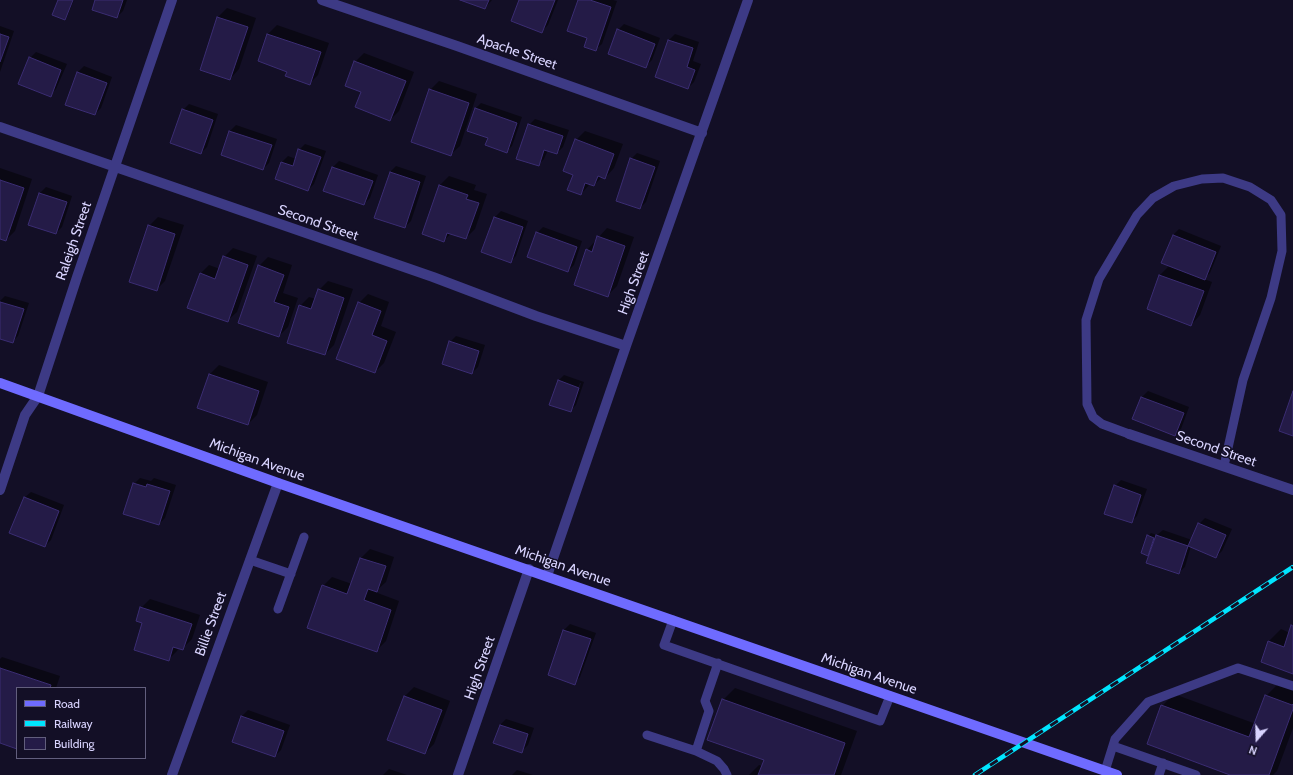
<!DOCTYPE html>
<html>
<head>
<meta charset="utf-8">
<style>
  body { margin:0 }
  #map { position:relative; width:1293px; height:775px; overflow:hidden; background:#130f26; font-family:Cabin,sans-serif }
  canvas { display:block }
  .legend { position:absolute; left:16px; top:687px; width:130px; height:72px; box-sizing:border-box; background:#130f26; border:1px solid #625e7d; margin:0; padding:5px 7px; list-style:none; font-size:12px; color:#d9d4ff }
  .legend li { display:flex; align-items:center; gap:8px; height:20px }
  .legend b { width:20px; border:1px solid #625e7d }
  .north { position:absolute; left:1237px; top:719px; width:40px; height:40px; -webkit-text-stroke:3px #130f26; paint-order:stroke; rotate:200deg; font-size:11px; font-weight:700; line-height:16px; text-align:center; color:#d9d4ff }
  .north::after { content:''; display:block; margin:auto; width:14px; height:18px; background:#d9d4ff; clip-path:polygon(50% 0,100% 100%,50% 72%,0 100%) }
</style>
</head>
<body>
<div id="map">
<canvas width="1293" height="775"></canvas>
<ul class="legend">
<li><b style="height:5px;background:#6f6bff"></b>Road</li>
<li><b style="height:5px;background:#00e5ff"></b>Railway</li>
<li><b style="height:11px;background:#241b47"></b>Building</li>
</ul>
<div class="north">N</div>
</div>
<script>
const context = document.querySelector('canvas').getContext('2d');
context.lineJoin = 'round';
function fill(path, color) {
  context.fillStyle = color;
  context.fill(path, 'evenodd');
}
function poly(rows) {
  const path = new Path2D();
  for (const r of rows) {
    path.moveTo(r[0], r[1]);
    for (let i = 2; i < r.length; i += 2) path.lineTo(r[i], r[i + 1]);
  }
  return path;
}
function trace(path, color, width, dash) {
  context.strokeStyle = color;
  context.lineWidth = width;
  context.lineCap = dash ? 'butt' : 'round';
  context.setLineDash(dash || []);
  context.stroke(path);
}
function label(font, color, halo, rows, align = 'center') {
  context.font = font + ' Cabin,sans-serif';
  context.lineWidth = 3;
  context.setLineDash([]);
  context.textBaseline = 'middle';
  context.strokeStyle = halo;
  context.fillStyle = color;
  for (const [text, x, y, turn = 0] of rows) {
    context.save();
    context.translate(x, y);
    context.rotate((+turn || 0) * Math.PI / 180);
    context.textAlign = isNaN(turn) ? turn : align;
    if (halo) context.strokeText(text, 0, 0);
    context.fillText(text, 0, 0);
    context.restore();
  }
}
const shadow = poly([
  [59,0,74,0,67,17,65,19],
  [96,0,127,0,123,11,117,17],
  [463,0,492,0,485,8],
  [520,0,558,0,548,25,542,31],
  [579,0,613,0,617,1,602,44,595,50,589,37],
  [227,8,256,18,239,69,230,79,201,69,218,17],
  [624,24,660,38,652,60,646,66,618,30],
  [277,25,329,43,318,75,309,84,288,71,259,61,268,34],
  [0,26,14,31,0,72],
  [675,34,699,42,693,61,701,64,694,82,688,88,669,40],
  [36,52,67,64,56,89,50,95,30,58],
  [364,53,414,72,399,111,390,120,362,92,355,62],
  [84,66,112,77,101,108,95,114,78,72],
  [439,81,477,94,460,146,450,155,430,90],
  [481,103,522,117,512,146,506,152,489,138,475,109],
  [189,104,218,114,207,147,201,153,183,110],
  [535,119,569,130,563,147,557,153,548,150,544,159,538,165,529,125],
  [236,125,277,139,269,163,263,169,230,131],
  [585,131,623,144,614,168,605,178,602,177,594,185,590,184,581,194,574,174,576,140],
  [305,144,326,151,314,184,308,190,282,162,288,156,296,159,299,150],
  [637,153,660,161,646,202,640,208,631,159],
  [339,161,378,175,370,198,364,204,333,167],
  [396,166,426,176,411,221,405,227,390,172],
  [0,168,32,179,15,231,6,240,0,238],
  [449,176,476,185,474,190,487,194,475,229,466,238,452,233,444,240,440,185],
  [46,187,72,196,62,227,56,233,40,193],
  [501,211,528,221,516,256,510,262,495,217],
  [158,217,184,225,165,281,156,290,149,226],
  [543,227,582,241,574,265,568,271,537,233],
  [607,228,634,237,617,286,608,295,587,250],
  [1179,229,1221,246,1210,273,1204,279,1212,282,1200,315,1191,325,1160,275,1170,265,1163,262,1173,235],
  [233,248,257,256,237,312,227,321,200,274,209,265,220,269,224,257],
  [268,257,292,265,283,293,298,298,288,327,279,336,259,266],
  [328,281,353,289,334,345,325,354,300,306,309,297,316,299,319,290],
  [368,294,389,302,381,326,396,332,384,363,375,372,359,303],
  [5,296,29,303,18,336,12,342,0,338,0,301],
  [456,336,485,345,478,367,472,373,450,342],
  [219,365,268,382,257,415,248,424,209,375],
  [564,375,584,382,576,405,570,411,558,381],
  [580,383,581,383,574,405,572,405],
  [1148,391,1189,407,1181,429,1175,435,1142,397],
  [140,478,151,481,154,478,176,485,165,518,159,524,134,484],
  [1121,480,1147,489,1137,516,1131,522,1115,486],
  [31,492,64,505,51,540,45,546,24,498],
  [1205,518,1232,529,1222,551,1216,557,1191,546,1185,567,1178,573,1151,551,1148,555,1142,553,1148,536,1151,533,1157,535,1163,530,1192,540,1199,524],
  [370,549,394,557,386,582,375,592,399,601,386,641,376,651,323,586,332,577,352,584,361,558],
  [150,599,200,615,192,639,183,648,179,647,177,651,168,660,144,623,141,608],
  [570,624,596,633,580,677,574,683,549,675,564,630],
  [1293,625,1293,673,1269,641,1281,629,1290,633],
  [2,657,60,676,56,688,17,688,17,748,0,742,0,659],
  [1278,684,1293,689,1293,728,1277,771,1273,775,1233,775,1162,706,1174,694,1256,724,1266,696],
  [414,687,450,701,434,744,425,753,405,696],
  [735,688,857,731,841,775,749,775,759,765,763,766,765,759,723,700],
  [248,710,290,725,281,750,275,756,242,716],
  [506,719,534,728,528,745,522,751,495,742,500,725],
  [389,769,407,775,383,775],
  [517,770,533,775,512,775]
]);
const building = poly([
  [58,0,73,0,65,20,52,15,58,0],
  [95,0,123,0,117,18,92,10,95,0],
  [460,0,489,0,485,9,460,0],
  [519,0,555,0,542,33,511,21,519,0],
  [578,0,590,0,611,7,596,51,584,47,587,38,567,31,578,0],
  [217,17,248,27,230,80,200,70,217,17],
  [617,29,655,44,646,68,608,54,617,29],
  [0,34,9,37,0,62,0,34],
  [267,34,321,52,310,85,285,76,287,72,258,61,267,34],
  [668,40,693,48,687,67,695,70,688,89,655,77,668,40],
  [29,57,61,70,51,97,18,84,29,57],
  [354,61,406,81,390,121,355,107,361,92,345,86,354,61],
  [77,72,107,83,95,115,65,105,77,72],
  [429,89,469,103,451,156,411,142,429,89],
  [475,108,517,123,507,153,485,145,488,138,467,131,475,108],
  [182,109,213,120,201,154,170,143,182,109],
  [528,124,563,136,557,154,544,150,539,166,516,159,528,124],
  [229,131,272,145,263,170,221,155,229,131],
  [575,139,614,154,605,179,598,176,594,186,585,183,581,195,567,190,573,175,563,171,575,139],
  [298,149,321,157,308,191,275,179,281,162,293,166,298,149],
  [630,158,655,167,640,209,616,201,630,158],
  [332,167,373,181,364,205,323,191,332,167],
  [390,172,420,182,405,228,374,218,390,172],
  [0,180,24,188,6,241,0,239,0,180],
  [439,185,468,195,466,199,479,203,466,239,447,233,444,242,422,234,439,185],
  [39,193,67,202,56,234,28,225,39,193],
  [494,217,523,227,511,263,481,252,494,217],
  [148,225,175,234,157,291,129,282,148,225],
  [536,232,577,247,568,272,527,257,536,232],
  [1173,235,1216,252,1205,280,1161,263,1173,235],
  [597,236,625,246,608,297,574,285,586,249,592,252,597,236],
  [223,256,248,265,228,322,187,308,200,273,215,279,223,256],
  [258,265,284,275,274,302,289,307,279,337,238,323,258,265],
  [1159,275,1204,291,1191,326,1147,309,1159,275],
  [318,289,344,298,325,355,287,343,299,305,311,309,318,289],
  [0,302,24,309,13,343,0,339,0,302],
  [358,302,381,311,372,335,387,341,375,373,336,359,358,302],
  [449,341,479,351,472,374,442,364,449,341],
  [209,374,259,391,248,425,197,408,209,374],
  [558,380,579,388,571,412,549,405,558,380],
  [1293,391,1293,436,1279,431,1293,391],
  [1141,397,1184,413,1175,436,1132,419,1141,397],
  [133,483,146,487,147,484,170,491,159,525,123,514,133,483],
  [1114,485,1141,495,1132,523,1104,514,1114,485],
  [24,497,59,511,45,547,9,533,24,497],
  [1198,523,1226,535,1216,558,1188,546,1198,523],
  [1147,535,1154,538,1148,556,1141,553,1147,535],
  [1156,535,1188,546,1179,574,1146,563,1156,535],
  [360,558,386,566,377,592,368,589,364,600,391,610,377,652,307,628,322,585,347,594,360,558],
  [140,607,192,624,183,650,173,647,169,661,134,650,142,623,136,621,140,607],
  [1291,625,1293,626,1293,674,1261,662,1268,641,1284,647,1291,625],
  [563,630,591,639,575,685,548,675,563,630],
  [0,668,51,685,50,688,17,688,17,749,0,743,0,668],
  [1265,695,1292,705,1293,704,1293,709,1269,775,1230,775,1147,744,1161,705,1249,737,1265,695],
  [404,696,442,710,425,754,387,740,404,696],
  [722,699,845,743,834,775,758,775,764,760,707,740,722,699],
  [241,716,284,731,275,757,232,742,241,716],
  [500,725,528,734,522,753,493,743,500,725]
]);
const lane = poly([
  [1129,434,1102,424,1093,417,1087,404,1086,320,1099,279,1137,215,1153,198,1174,186,1202,179,1223,178,1250,187,1271,200,1281,215,1282,251,1271,298,1243,380,1224,466],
  [250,560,291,574],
  [278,609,304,537],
  [673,620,664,645,880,721,890,696],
  [718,663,705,701,709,711,696,751,717,761,724,769,727,775],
  [647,735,696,751],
  [1113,746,1196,775],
  [1105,771,1115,739,1148,702,1238,668,1293,686],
  [1159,775,1163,763]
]);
const street = poly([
  [322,0,457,46,702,133],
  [0,127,433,277,536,316,626,346],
  [1129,434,1293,490],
  [0,490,25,415,38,396,77,277,172,0],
  [547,576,626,346,748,0],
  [172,775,278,483],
  [458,775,529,569]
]);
const secondary = poly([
  [0,383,278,483,1117,775]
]);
const rail = poly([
  [975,775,1293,567]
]);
const streetNames = [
  ["Apache Street",517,52,19],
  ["Second Street",318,223,19],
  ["Raleigh Street",74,241,-71],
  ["High Street",634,283,-70],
  ["Second Street",1216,449,19],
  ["Michigan Avenue",257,460,20],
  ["Michigan Avenue",563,566,19],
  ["Billie Street",211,624,-70],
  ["High Street",480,668,-71],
  ["Michigan Avenue",869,674,19]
];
fill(shadow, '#0007');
fill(building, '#241b47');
trace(building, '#3b2d73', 1);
trace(lane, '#3d3a85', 9);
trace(street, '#3d3a85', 10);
trace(secondary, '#6f6bff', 10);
trace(rail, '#00e5ff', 4.5);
trace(rail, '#130f26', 3, [9]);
label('14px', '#d9d4ff', '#130f26', streetNames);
</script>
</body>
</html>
